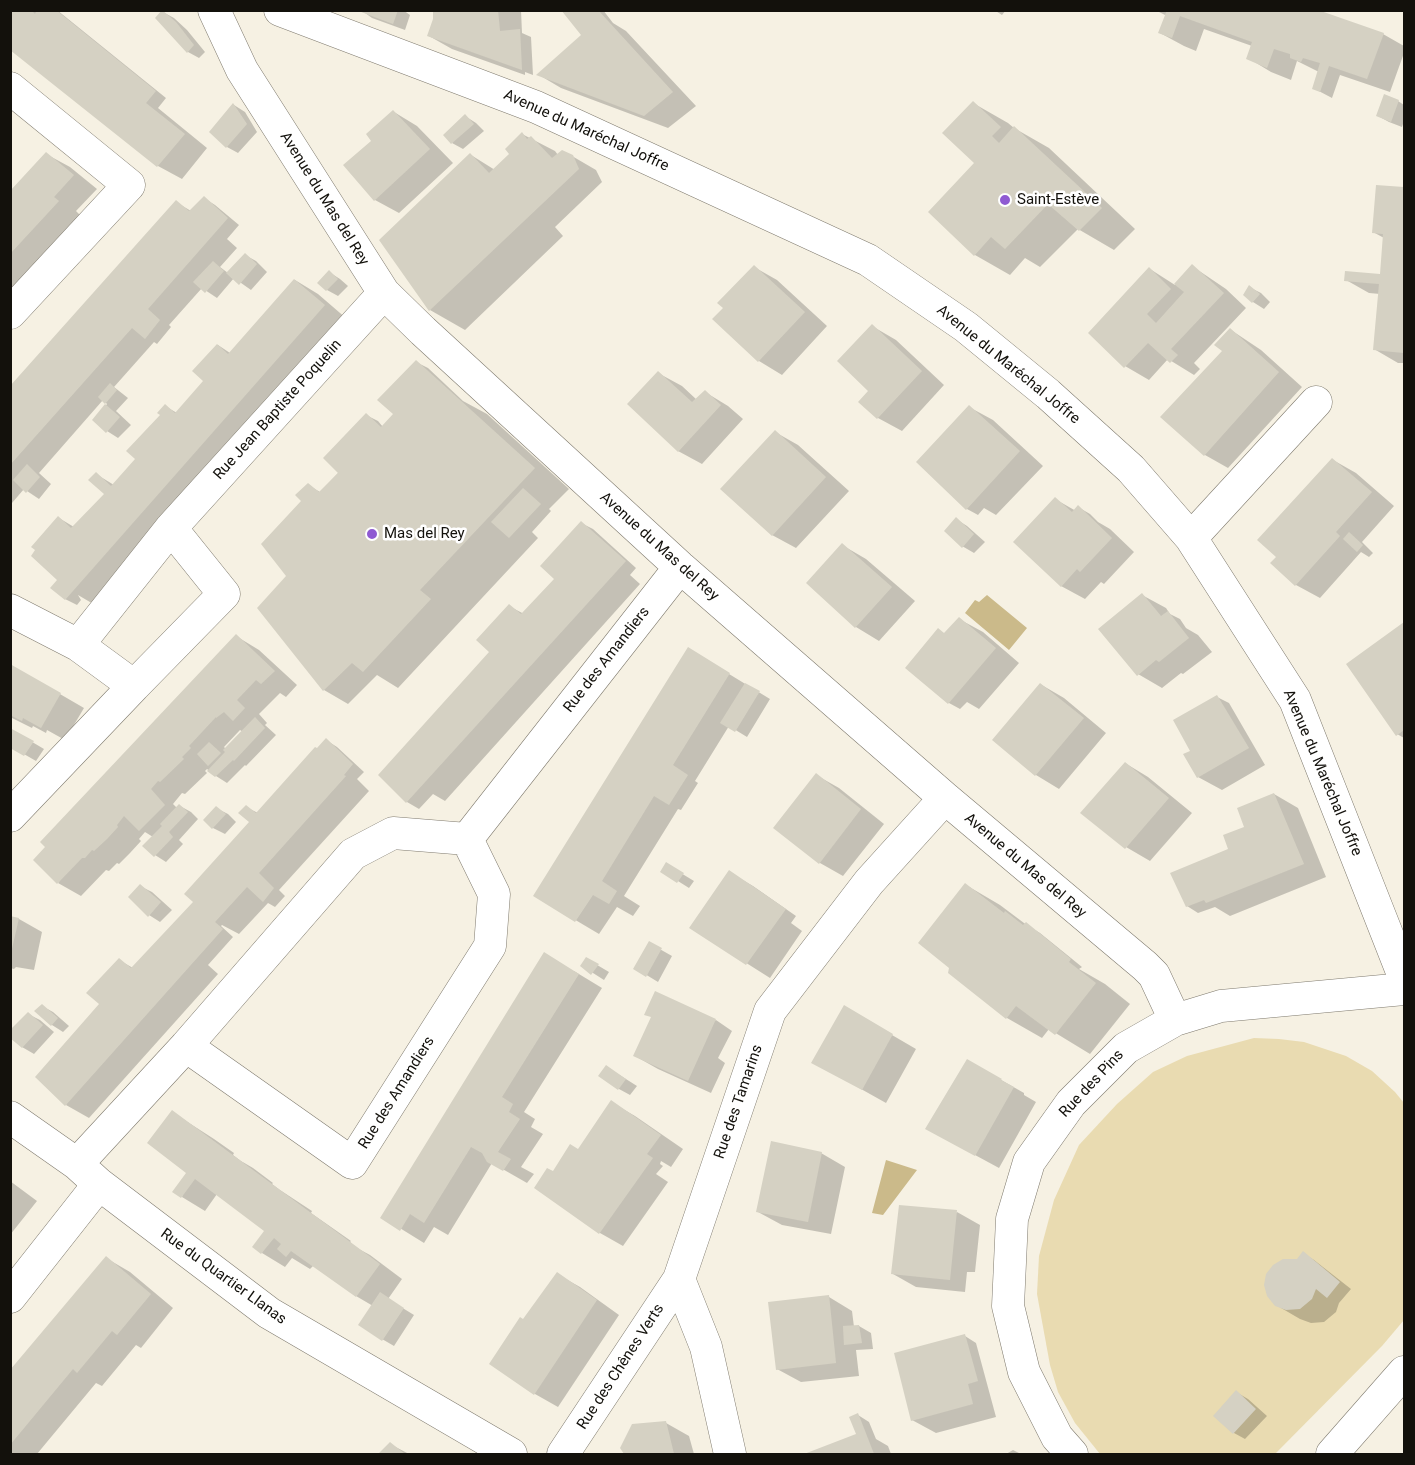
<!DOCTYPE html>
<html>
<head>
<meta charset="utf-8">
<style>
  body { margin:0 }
  #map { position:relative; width:1415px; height:1465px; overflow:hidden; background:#f6f1e3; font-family:Roboto,sans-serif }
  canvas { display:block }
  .frame { position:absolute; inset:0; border:12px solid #13110c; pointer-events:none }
</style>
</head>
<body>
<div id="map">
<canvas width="1415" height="1465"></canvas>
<div class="frame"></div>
</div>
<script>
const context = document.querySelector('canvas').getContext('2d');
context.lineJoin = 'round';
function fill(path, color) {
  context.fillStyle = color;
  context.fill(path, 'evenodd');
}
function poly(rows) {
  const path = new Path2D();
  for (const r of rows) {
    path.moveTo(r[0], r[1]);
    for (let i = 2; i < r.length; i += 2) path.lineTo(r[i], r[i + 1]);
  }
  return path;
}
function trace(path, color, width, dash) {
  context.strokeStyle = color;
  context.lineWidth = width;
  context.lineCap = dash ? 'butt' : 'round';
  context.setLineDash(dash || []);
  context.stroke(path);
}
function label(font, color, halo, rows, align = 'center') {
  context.font = font + ' Roboto,sans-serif';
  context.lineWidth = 5;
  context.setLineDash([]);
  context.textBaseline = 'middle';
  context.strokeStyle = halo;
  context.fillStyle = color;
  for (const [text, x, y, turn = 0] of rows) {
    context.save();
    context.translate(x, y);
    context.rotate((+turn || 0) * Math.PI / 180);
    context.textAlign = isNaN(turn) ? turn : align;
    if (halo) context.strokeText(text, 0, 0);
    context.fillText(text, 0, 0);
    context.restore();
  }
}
const green = poly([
  [1254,1038,1279,1039,1304,1042,1346,1056,1372,1071,1395,1092,1404,1103,1404,1320,1382,1346,1275,1454,1100,1454,1075,1423,1058,1392,1050,1365,1037,1294,1039,1256,1054,1200,1079,1145,1117,1104,1153,1072,1187,1056]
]);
const water = poly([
  [987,595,1027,628,1009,650,965,613,975,600,979,602],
  [886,1160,917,1170,883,1215,872,1213]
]);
const shadow = poly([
  [10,10,36,10,38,12,39,10,57,10,166,98,158,108,207,148,182,179,158,166,10,47],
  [361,10,403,10,410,15,405,30,372,18],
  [434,10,521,10,522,33,531,37,533,75,525,72,525,75,452,49,429,36,435,19],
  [565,10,603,10,613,23,626,31,696,106,668,128,561,88,539,75,583,34],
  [994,10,1006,10,1002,15],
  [1155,10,1283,10,1383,34,1404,46,1404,53,1390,92,1340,75,1332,98,1313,88,1319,72,1297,61,1291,80,1271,72,1248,58,1252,46,1204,29,1196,51,1184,46,1160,33,1167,16],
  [163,12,174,18,187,30,205,52,199,58,188,52,157,18],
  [1398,101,1404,105,1404,121,1402,127,1389,122,1378,116],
  [973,103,1008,123,1014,128,1049,148,1135,229,1114,250,1078,229,1040,267,1025,258,1010,275,975,255,976,163],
  [234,105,245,112,257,132,238,153,227,147],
  [394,112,417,126,453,163,399,213,375,200,373,141],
  [465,116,476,123,484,131,463,149,452,143],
  [522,134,555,151,558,155,572,156,596,170,602,182,555,227,563,236,465,330,430,310,471,155,495,170,511,154],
  [46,154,70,167,97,189,76,211,81,216,10,293,10,193],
  [1378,186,1404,188,1404,363,1398,363,1374,349,1380,294,1369,293,1346,280,1381,275,1384,238,1373,232],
  [204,198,215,205,239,225,227,239,237,248,220,267,228,273,245,255,256,261,267,272,251,290,234,278,217,298,202,288,169,325,171,327,157,344,154,342,114,387,128,398,116,411,131,425,118,438,107,431,94,420,107,404,103,400,39,473,51,484,39,499,24,489,12,503,10,502,10,388,176,202,191,211],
  [1192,266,1226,289,1246,308,1194,363,1200,369,1194,375,1168,359,1149,380,1125,366,1150,269,1175,285],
  [754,267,777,280,827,326,782,375,759,361,725,308],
  [329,272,340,279,348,286,338,296,327,290],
  [295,280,318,294,347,319,95,605,78,595,81,600,77,605,65,599,59,580,59,518,74,527,106,494,96,474,114,485,138,458,165,406,177,413,205,381,218,345,230,353],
  [1249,287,1261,293,1270,302,1264,309,1253,302,1245,295],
  [872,326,896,340,944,385,902,431,878,418,860,402,871,391],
  [1231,330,1261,350,1302,387,1228,468,1205,455,1162,417,1224,351],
  [416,362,428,368,463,401,487,414,569,489,549,509,551,511,532,532,538,538,398,688,377,675,348,704,324,690,259,608,286,578,308,485,320,492,339,472,366,415,378,421,383,427,393,416],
  [658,373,682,386,697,400,705,392,728,406,743,419,702,464,678,451],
  [969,407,993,420,1043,466,996,515,984,508,978,515,967,509],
  [775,432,798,445,849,491,796,548,772,535],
  [1333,460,1356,473,1394,506,1362,542,1373,553,1369,557,1361,552,1320,598,1296,585,1278,557],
  [1055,499,1076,511,1078,507,1090,514,1098,522,1110,529,1134,552,1104,584,1101,582,1085,599,1061,586],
  [956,519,967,526,985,542,974,553,962,546],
  [581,523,593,529,636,568,630,575,640,584,445,801,433,794,419,809,407,802,380,775,491,652,509,606,524,614,556,579],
  [842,545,866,559,915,601,879,641,856,627,818,592],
  [1142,595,1166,608,1170,614,1180,619,1186,628,1198,635,1212,652,1183,674,1181,673,1162,688,1138,674],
  [959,619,983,632,1019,663,979,709,967,702,960,709,949,703,939,630,945,634],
  [1404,624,1404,738,1397,734,1348,664],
  [236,636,259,650,297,685,286,697,280,693,259,714,267,723,265,725,276,735,246,766,245,765,227,783,216,776,207,769,205,771,207,773,185,794,182,793,173,804,177,808,180,806,191,812,198,819,179,840,183,844,166,862,155,855,153,837,145,832,139,839,141,841,130,853,119,864,117,863,109,871,106,870,81,896,58,883],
  [240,730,243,732,226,749,224,747],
  [711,663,770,699,747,737,729,726,695,781,698,783,681,810,678,809,624,896,640,906,633,916,617,907,599,934,535,896],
  [10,665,84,708,65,740,47,730,46,733,33,726,32,728,10,717],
  [1040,684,1064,698,1106,733,1059,789,1036,775,994,740],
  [1217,697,1229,703,1265,765,1222,790,1198,777,1192,752],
  [12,730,44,749,36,761,10,746],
  [326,740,337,747,364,772,357,779,369,791,279,890,285,896,275,907,268,903,239,934,222,925,221,926,233,937,208,965,218,974,89,1118,66,1105,101,1004,119,960,133,968,195,902,251,822,246,807,258,813],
  [1125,763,1148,777,1192,813,1150,861,1126,847],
  [816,775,839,788,884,824,843,876,820,863],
  [1274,794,1298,808,1326,877,1230,916,1215,907,1198,913,1187,906,1245,828],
  [216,808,228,814,236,822,225,834,213,828],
  [666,864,694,881,689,888,662,871],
  [729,872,753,886,796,916,791,923,802,931,770,978,691,928],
  [966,885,1000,905,1024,923,1040,933,1082,967,1079,969,1105,984,1130,1004,1090,1054,1049,1029,1042,1038,1007,1018],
  [140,886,152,892,172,910,160,922,149,915],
  [10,917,19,919,42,932,34,970,16,967,14,969,10,968],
  [649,943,672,956,658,982,635,968],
  [587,959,609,972,604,980,582,966],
  [574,971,602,988,524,1112,535,1119,531,1127,543,1134,521,1167,534,1174,527,1183,492,1163,448,1235,434,1227,424,1243,382,1217],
  [42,1006,53,1012,69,1026,63,1032,52,1025,36,1011],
  [844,1007,916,1049,886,1103,836,1075],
  [28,1014,40,1020,54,1032,34,1054,22,1047],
  [716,1020,732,1031,718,1058,725,1063,711,1093,658,1069,635,1056],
  [968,1061,1024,1093,1024,1095,1036,1102,999,1168,951,1142],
  [618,1074,637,1086,630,1095,619,1089],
  [611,1102,635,1116,683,1149,671,1167,661,1161,660,1164,663,1166,656,1174,668,1182,623,1246,600,1233,537,1187,579,1151],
  [172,1112,214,1139,234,1153,233,1155,241,1161,253,1168,273,1183,272,1184,280,1190,312,1211,311,1213,351,1241,350,1242,357,1248,370,1255,402,1279,388,1299,414,1315,394,1346,382,1339,373,1306,356,1296,314,1265,310,1269,292,1258,285,1267,262,1253,266,1231,217,1194,205,1211,182,1197,188,1173],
  [821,1153,845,1167,831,1234,782,1225,758,1212],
  [10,1181,37,1201,10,1235],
  [957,1212,980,1225,975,1272,967,1272,965,1292,916,1287,893,1274],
  [1303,1253,1314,1260,1351,1289,1339,1303,1336,1312,1324,1322,1311,1323,1300,1319,1276,1305,1297,1260],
  [106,1258,130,1272,173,1308,141,1348,136,1345,102,1386,96,1383,37,1454,10,1454,10,1373],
  [557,1274,580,1287,619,1315,558,1407,535,1394,491,1364],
  [829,1297,852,1311,854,1327,859,1326,871,1333,873,1349,856,1350,859,1376,801,1382,777,1369],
  [965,1336,976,1343,996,1417,936,1433,912,1420],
  [1236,1392,1248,1399,1267,1416,1245,1439,1234,1433,1215,1416],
  [858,1415,869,1422,876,1439,888,1446,891,1454,808,1454,858,1435],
  [666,1423,689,1436,694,1454,625,1454,622,1448],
  [390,1444,409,1454,380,1454],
  [1013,1450,1021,1454,1006,1454]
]);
const building = poly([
  [10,10,31,10,35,14,37,10,56,10,156,91,146,103,185,134,157,167,10,50],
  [162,10,176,22,194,45,187,53,155,18],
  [356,10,398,10,393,24],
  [433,10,498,10,500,31,520,29,522,70,427,36,433,19],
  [561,10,598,10,673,92,644,116,536,75,581,35],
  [1167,10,1318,10,1384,33,1367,79,1329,66,1320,92,1312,89,1320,63,1303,58,1301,62,1290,58,1290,54,1274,49,1267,68,1246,59,1252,42,1180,16,1172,38,1158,33],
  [1384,94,1399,100,1391,122,1376,116],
  [973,101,1001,127,992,136,999,143,1014,126,1102,208,1079,231,1048,204,1005,249,991,237,974,256,928,212,974,163,942,133],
  [233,103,247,124,226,148,209,132],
  [393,110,430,149,374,201,343,165,371,141,366,134],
  [465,114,474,124,451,144,443,135],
  [522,132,527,139,531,136,552,158,562,150,573,155,579,169,429,311,379,240,470,153,489,173,509,154,505,149],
  [46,152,74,175,54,197,59,201,10,254,10,191],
  [1376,185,1404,187,1404,353,1373,350,1379,284,1344,281,1345,271,1380,274,1383,234,1372,233],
  [204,196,228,218,148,309,160,320,145,339,132,328,10,465,10,386,176,200,189,211],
  [245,253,257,264,239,285,226,273],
  [213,261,224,271,205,293,193,282],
  [1192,264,1224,293,1171,349,1178,355,1170,363,1148,343,1124,368,1088,333,1149,267,1171,289,1147,314,1156,323,1184,292,1174,284],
  [754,265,805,312,758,362,712,319,723,308,717,303],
  [329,270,338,279,326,291,317,283],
  [294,279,325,305,65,600,50,588,57,580,31,556,35,550,31,547,58,516,71,528,104,494,88,480,96,472,111,486,135,459,126,451,160,415,157,413,165,404,175,413,203,381,192,371,217,344,228,354],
  [1249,285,1260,294,1252,303,1243,295],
  [872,324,922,371,877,419,858,402,868,391,837,361],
  [1230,328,1279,372,1204,456,1160,417,1222,351,1214,345],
  [416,360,535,468,420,590,431,599,363,672,352,663,323,691,257,608,286,576,261,544,301,501,295,495,308,483,319,492,338,473,323,458,366,413,381,427,393,414,377,400],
  [658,371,692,402,705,390,721,405,678,452,627,404],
  [110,383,117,390,105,404,98,397],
  [105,404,120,417,106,433,92,420],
  [969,405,1020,451,966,510,916,462],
  [775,430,826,477,772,536,720,489],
  [1332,458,1372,492,1336,532,1340,536,1295,586,1270,563,1276,557,1257,540],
  [27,464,40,477,26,493,13,480],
  [523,488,541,504,509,538,491,522],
  [1055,497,1072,512,1078,505,1112,538,1080,572,1077,569,1061,587,1013,542],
  [956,517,974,534,962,548,944,531],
  [581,521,626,561,406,803,378,775,489,652,476,640,509,604,521,614,554,579,540,566],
  [1349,532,1363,545,1357,552,1343,539],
  [842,543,892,587,855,628,806,583],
  [1142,593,1161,616,1168,611,1189,638,1159,662,1156,660,1137,676,1098,629],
  [959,617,996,648,948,704,905,668,938,628,944,633],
  [1404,622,1404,730,1396,736,1346,664],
  [236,634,275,671,261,684,256,680,237,700,245,708,233,721,224,712,216,718,216,717,189,746,191,748,182,757,184,759,160,782,158,781,151,789,165,805,139,831,124,816,117,825,118,827,107,839,94,851,92,850,85,858,82,858,57,884,33,860,45,847,40,842],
  [688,647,730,673,673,765,688,775,669,805,654,796,602,881,617,891,609,904,593,895,575,922,533,896],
  [10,664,61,693,41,728,23,718,22,721,10,715],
  [745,683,760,691,735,732,720,723],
  [1040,683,1084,718,1035,776,992,740],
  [1217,695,1249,748,1197,778,1183,754,1190,751,1173,720],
  [255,717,265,728,234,761,233,760,215,777,207,771,225,752,223,750],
  [10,728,34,741,24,756,10,748],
  [326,738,353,764,344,775,346,776,259,873,274,888,263,902,247,887,215,922,223,929,65,1106,35,1077,99,1004,86,993,119,958,131,968,193,902,184,894,249,822,238,813,246,805,256,813,315,747,317,748],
  [209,742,221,753,208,766,197,754],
  [1125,762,1169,798,1125,849,1080,813],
  [816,773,861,809,819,864,773,828],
  [1274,793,1304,864,1206,903,1204,900,1186,907,1170,873,1228,849,1223,835,1244,827,1237,808],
  [179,804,188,812,169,832,173,837,154,857,142,846,162,826,160,824],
  [216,806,226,814,212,829,203,820],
  [666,862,684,873,677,883,660,872],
  [729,870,786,909,746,965,689,928],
  [965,883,1004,913,1005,911,1023,925,1026,922,1071,959,1069,962,1096,983,1055,1035,1016,1006,1006,1019,948,973,949,968,918,943],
  [140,884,161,902,148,917,128,897],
  [10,916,19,918,11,953,10,953],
  [649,941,662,948,646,977,633,969],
  [544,952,579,974,502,1097,513,1104,509,1112,520,1119,498,1152,511,1159,503,1171,487,1162,482,1153,471,1147,424,1223,410,1214,400,1231,380,1218],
  [586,957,599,964,591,975,580,966],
  [655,991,716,1019,688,1081,633,1056,651,1017,644,1015],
  [42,1004,58,1018,51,1026,34,1011],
  [844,1005,893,1034,862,1090,811,1063],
  [28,1012,43,1025,22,1048,10,1038,10,1030],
  [967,1059,1002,1079,1001,1080,1014,1087,975,1156,925,1129],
  [606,1065,626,1079,618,1090,598,1076],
  [611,1100,661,1135,647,1154,653,1158,599,1234,534,1188,547,1168,553,1171,570,1144,578,1149],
  [172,1110,380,1264,356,1297,291,1251,286,1257,277,1249,281,1244,274,1238,261,1254,252,1247,264,1231,195,1179,181,1198,172,1192,186,1173,147,1143],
  [771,1141,822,1152,808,1222,756,1212],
  [899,1205,957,1210,950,1280,891,1274],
  [1303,1251,1340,1282,1327,1298,1316,1289,1312,1299,1300,1309,1286,1310,1275,1306,1267,1296,1264,1285,1266,1274,1273,1265,1283,1259,1297,1259],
  [106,1256,151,1294,117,1335,112,1331,77,1373,73,1369,10,1445,10,1370],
  [557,1272,597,1300,534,1395,489,1364,520,1317,523,1319],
  [380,1292,404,1308,382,1341,358,1325],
  [829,1295,836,1363,776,1370,768,1302],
  [859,1325,862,1343,844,1345,843,1326],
  [965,1334,978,1381,968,1384,973,1404,911,1421,894,1353],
  [1236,1390,1256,1409,1233,1434,1213,1416],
  [858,1413,874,1454,804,1454,856,1434,849,1417],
  [666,1421,674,1454,624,1454,620,1448,632,1424],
  [390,1442,405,1454,378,1454]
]);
const street = poly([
  [214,10,242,70,384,293,423,331,680,567,945,798,1145,966,1154,975,1175,1020],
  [280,10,536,107,868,260,966,327,1048,394,1131,469,1191,538,1295,700,1404,977],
  [10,88,129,185,10,313],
  [1191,538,1316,402],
  [10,610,78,645],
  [134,686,224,594,171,528],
  [10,816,134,686,78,645,171,528,384,293],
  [186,1046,352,1163,490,946,494,894,467,839],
  [10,1117,77,1164,99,1184,269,1313,511,1454],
  [77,1164,186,1046,353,854,393,833,467,839,680,567],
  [679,1279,706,1347,730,1454],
  [10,1297,99,1184],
  [563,1454,679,1279,770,1011,869,882,945,798],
  [1072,1454,1057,1437,1024,1372,1008,1306,1012,1219,1029,1162,1071,1103,1126,1048,1175,1020,1221,1006,1404,989],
  [1332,1454,1404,1372]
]);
const markers = [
  [1005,200,6,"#8f5ad2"],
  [372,534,6,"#8f5ad2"]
];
const streetNames = [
  ["Avenue du Maréchal Joffre",586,131,24],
  ["Avenue du Mas del Rey",324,199,58],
  ["Avenue du Maréchal Joffre",1008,365,39],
  ["Rue Jean Baptiste Poquelin",278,410,-48],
  ["Avenue du Mas del Rey",659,547,42],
  ["Rue des Amandiers",607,660,-52],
  ["Avenue du Maréchal Joffre",1322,773,67],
  ["Avenue du Mas del Rey",1025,866,40],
  ["Rue des Pins",1092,1084,-47],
  ["Rue des Amandiers",397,1093,-58],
  ["Rue des Tamarins",739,1102,-71],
  ["Rue du Quartier Llanas",223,1277,36],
  ["Rue des Chênes Verts",621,1367,-57]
];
const poiNames = [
  ["Saint-Estève",1017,200],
  ["Mas del Rey",384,534]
];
fill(green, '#e9dbb1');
fill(water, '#cbba8a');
fill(shadow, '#0003');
fill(building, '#d5d1c3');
trace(street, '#7f7a6e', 33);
trace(street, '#fff', 32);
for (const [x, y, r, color] of markers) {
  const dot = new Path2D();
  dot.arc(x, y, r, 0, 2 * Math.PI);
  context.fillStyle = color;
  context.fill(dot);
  trace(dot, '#fff', 2);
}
label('15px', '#13110c', '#fff', streetNames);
label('15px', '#13110c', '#fff', poiNames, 'left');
</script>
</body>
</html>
